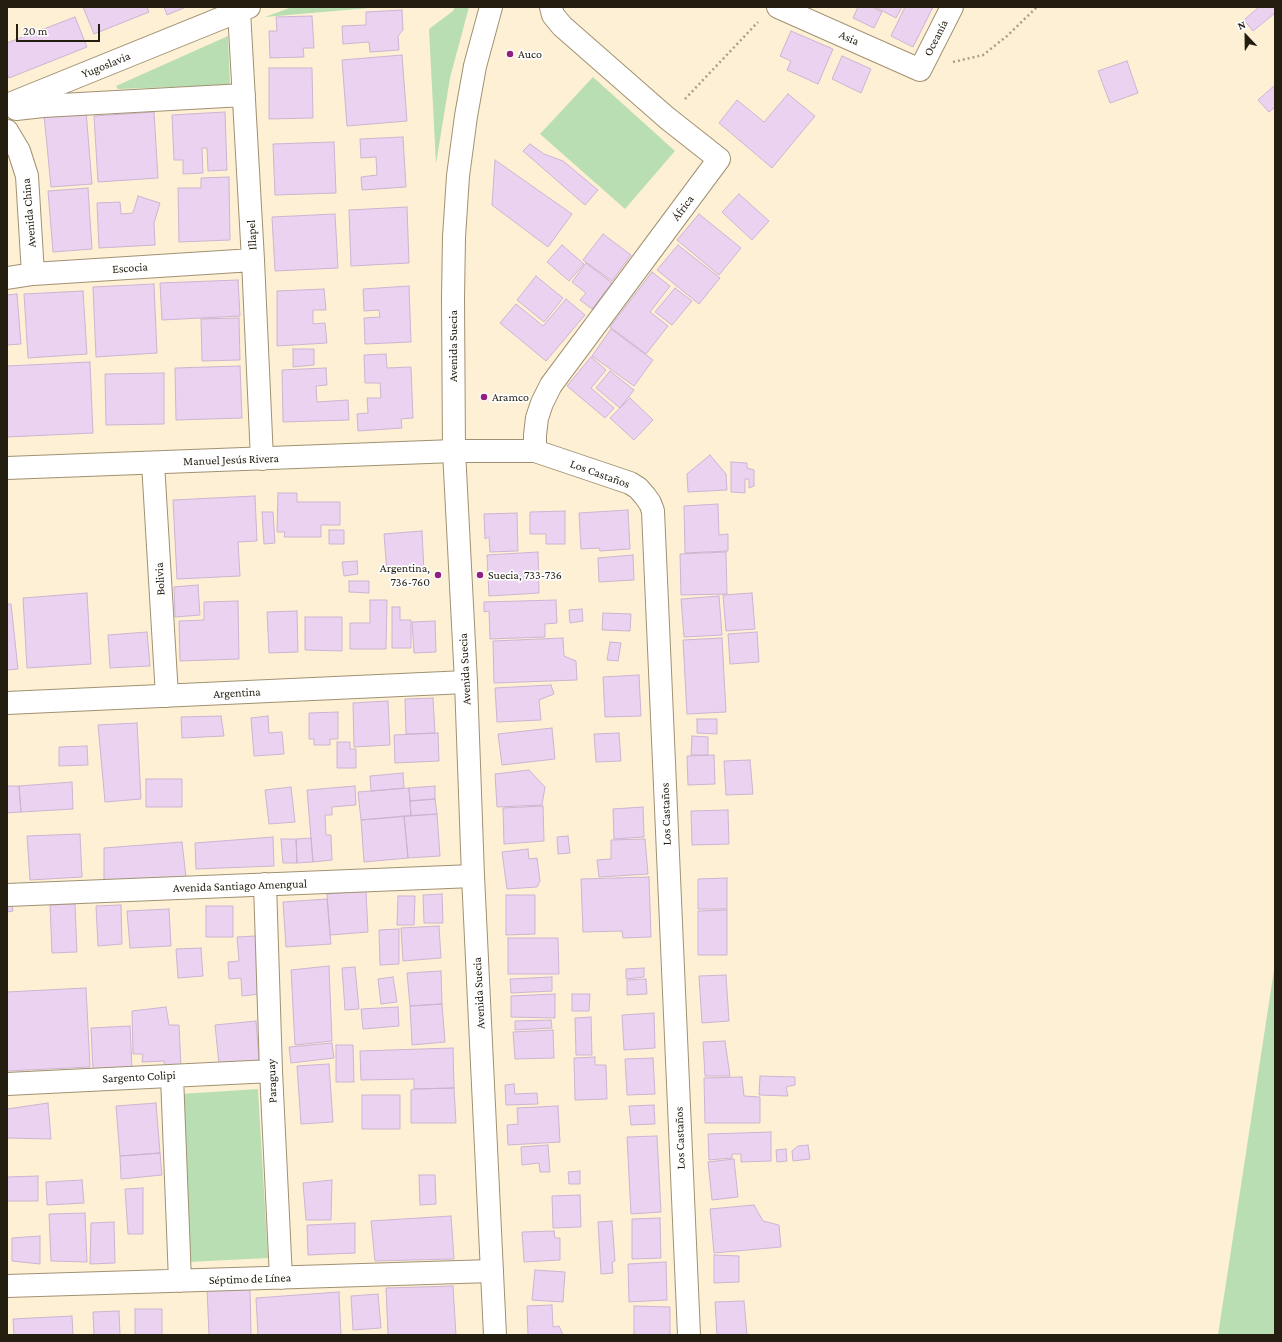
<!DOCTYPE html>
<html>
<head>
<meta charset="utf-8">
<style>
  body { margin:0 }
  #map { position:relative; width:1282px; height:1342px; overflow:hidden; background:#fef0d5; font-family:"Crimson Pro",serif }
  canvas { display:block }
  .frame { position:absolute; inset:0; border:8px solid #241e11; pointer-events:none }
  .north { position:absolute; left:1226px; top:16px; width:40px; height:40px; -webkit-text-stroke:3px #fefefe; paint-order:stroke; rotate:338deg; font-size:11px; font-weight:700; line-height:16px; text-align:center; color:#241e11 }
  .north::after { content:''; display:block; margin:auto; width:14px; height:18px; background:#241e11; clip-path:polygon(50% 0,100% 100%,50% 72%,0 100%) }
  .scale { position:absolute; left:16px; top:24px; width:84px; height:18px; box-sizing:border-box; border:2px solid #241e11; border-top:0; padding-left:5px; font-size:12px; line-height:14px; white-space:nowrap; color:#241e11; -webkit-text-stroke:3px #fefefe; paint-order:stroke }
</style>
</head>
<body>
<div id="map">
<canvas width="1282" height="1342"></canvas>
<div class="frame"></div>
<div class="north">N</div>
<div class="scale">20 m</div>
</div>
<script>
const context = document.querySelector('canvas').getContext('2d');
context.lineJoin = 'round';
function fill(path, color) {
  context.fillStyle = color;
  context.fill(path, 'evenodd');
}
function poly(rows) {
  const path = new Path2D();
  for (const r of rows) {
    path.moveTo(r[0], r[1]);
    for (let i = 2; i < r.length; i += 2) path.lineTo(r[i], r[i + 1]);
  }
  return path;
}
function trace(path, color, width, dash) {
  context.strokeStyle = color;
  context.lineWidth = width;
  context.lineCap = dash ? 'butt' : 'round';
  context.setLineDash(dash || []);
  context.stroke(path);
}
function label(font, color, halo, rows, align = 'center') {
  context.font = font + ' "Crimson Pro",serif';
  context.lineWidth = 3.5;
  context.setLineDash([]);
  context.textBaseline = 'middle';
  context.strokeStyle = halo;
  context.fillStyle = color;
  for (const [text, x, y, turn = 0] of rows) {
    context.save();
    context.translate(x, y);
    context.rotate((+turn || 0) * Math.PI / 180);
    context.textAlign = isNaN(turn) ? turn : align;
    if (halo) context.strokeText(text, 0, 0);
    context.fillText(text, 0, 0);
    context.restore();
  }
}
const green = poly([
  [292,7,381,7,265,17],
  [455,7,469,7,450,78,436,164,429,29,453,11],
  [228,36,230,85,118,89,116,86],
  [593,77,675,151,625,209,540,134],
  [1274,970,1275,1335,1218,1335],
  [258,1089,268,1258,189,1262,180,1094]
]);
const building = poly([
  [83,7,147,7,149,12,94,34,83,7],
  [164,7,186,7,167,15,164,7],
  [858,7,872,7,882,12,874,28,853,18,858,7],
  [875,7,902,7,896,18,875,7],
  [905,7,933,7,913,47,891,36,905,7],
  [1259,7,1275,7,1275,13,1253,31,1244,20,1259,7],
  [402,10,403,30,398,36,399,50,370,52,369,42,343,44,342,26,366,25,366,12,402,10],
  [312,16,314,48,303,48,304,57,270,58,269,31,277,31,276,17,312,16],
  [75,17,87,47,9,78,7,74,7,43,75,17],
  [791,31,833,49,818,84,787,70,791,61,780,56,791,31],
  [402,55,407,121,347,126,342,60,402,55],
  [842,56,871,69,861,93,832,79,842,56],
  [1127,61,1138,93,1110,103,1098,71,1127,61],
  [269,68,312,68,313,118,269,119,269,68],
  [1275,85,1275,107,1269,112,1258,100,1275,85],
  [788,94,815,116,772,168,719,123,737,100,764,122,788,94],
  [86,111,92,184,51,187,44,115,86,111],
  [154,112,158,178,98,182,94,116,154,112],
  [225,112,227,170,208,171,207,148,202,148,203,173,183,174,183,160,174,160,172,115,225,112],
  [403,137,406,187,362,190,361,177,377,175,376,157,361,158,360,139,403,137],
  [334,142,336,193,275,195,273,144,334,142],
  [530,144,544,154,563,161,598,190,585,205,523,151,530,144],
  [495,160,572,214,548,247,492,205,495,160],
  [229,177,230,240,179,242,178,188,201,188,201,178,229,177],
  [88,188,92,249,53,252,48,191,88,188],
  [739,194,769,221,752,240,722,212,739,194],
  [138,196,160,203,154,223,155,245,99,248,97,203,120,202,121,214,133,213,138,196],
  [407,207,409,263,351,266,349,210,407,207],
  [335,214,338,268,275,271,272,217,335,214],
  [699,214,741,248,719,275,677,240,699,214],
  [603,234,631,255,612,281,583,260,603,234],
  [562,245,584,264,569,281,547,262,562,245],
  [678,245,720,278,699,304,657,270,678,245],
  [586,263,612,283,592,309,580,300,586,293,572,282,586,263],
  [652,272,670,286,650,312,668,326,646,354,610,327,652,272],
  [536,276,563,298,544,322,517,300,536,276],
  [238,280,240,316,162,320,160,283,238,280],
  [154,284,157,353,96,357,93,287,154,284],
  [409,286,411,342,365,344,364,318,380,317,379,310,364,311,363,289,409,286],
  [675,288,692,301,672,325,655,312,675,288],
  [324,289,326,310,313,310,313,324,325,323,327,343,277,346,277,291,324,289],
  [83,291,87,354,28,358,24,294,83,291],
  [17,294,21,344,7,345,7,295,17,294],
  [566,299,585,315,546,361,500,323,516,304,543,326,566,299],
  [239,318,240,360,202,361,201,319,239,318],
  [611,329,653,360,634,386,592,356,611,329],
  [293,349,314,349,314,365,293,367,293,349],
  [386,354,387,368,411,367,413,418,401,419,402,428,358,431,357,414,368,413,367,398,381,398,380,383,365,383,364,355,386,354],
  [591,357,606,370,591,388,614,408,605,418,567,386,591,357],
  [90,362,93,433,7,437,7,366,90,362],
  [240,366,242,418,176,420,175,368,240,366],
  [326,368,327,385,316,386,317,402,348,400,349,420,283,422,282,370,326,368],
  [610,371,634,390,620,408,596,388,610,371],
  [164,373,164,424,106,425,105,374,164,373],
  [630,398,653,420,634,440,610,418,630,398],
  [710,455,726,474,727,490,688,492,687,474,710,455],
  [731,462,747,463,747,468,754,470,754,486,749,488,749,479,745,479,745,493,731,492,731,462],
  [278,493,297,493,297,502,340,502,340,525,321,525,321,537,284,537,285,532,277,532,278,493],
  [255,496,257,541,238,542,240,576,177,579,173,500,255,496],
  [718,504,719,535,728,534,728,551,685,553,684,506,718,504],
  [628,510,630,549,600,551,599,548,581,549,579,513,628,510],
  [565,511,565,544,546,544,546,534,530,534,530,512,565,511],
  [262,512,273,512,275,543,264,544,262,512],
  [517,513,518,551,490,552,489,537,485,539,484,514,517,513],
  [329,530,344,530,344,544,329,544,329,530],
  [422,531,424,571,387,573,384,534,422,531],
  [538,552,539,593,489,596,487,555,538,552],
  [726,552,727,594,681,595,680,554,726,552],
  [633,555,634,580,599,582,598,558,633,555],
  [357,561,358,574,344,576,342,562,357,561],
  [349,581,369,581,369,593,349,592,349,581],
  [198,585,200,615,175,617,174,587,198,585],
  [87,593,91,664,27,668,23,598,87,593],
  [752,593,755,629,726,631,723,595,752,593],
  [719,596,722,635,684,637,681,599,719,596],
  [370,600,387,600,386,649,350,649,350,623,370,623,370,600],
  [556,600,557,623,545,624,545,637,490,639,489,611,484,612,484,602,556,600],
  [238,601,239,659,180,661,179,621,204,620,204,602,238,601],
  [7,604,11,604,18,669,7,670,7,604],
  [392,607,400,607,400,620,411,620,411,648,392,648,392,607],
  [582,609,583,621,570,623,569,610,582,609],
  [297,611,298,652,269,653,267,612,297,611],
  [603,613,631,614,630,631,602,630,603,613],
  [305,617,342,617,342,651,305,650,305,617],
  [435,621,436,652,414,653,412,622,435,621],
  [147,632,150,666,110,668,108,635,147,632],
  [757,632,759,662,730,664,728,634,757,632],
  [563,638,564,656,576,661,577,680,494,683,493,641,563,638],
  [722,638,726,712,687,714,683,640,722,638],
  [610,642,621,643,618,661,607,660,610,642],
  [639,675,641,716,605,717,603,677,639,675],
  [551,685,554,694,539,700,541,720,497,722,495,688,551,685],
  [433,698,435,733,406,734,405,699,433,698],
  [388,701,390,745,354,747,353,703,388,701],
  [338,712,338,739,330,739,330,745,314,745,314,739,309,739,309,713,338,712],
  [221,716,224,736,182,738,181,717,221,716],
  [268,716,269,733,282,732,284,754,254,756,251,718,268,716],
  [697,719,717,719,717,734,697,733,697,719],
  [137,723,141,799,105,802,98,725,137,723],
  [552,728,555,759,502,765,498,734,552,728],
  [438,733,439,761,395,763,394,735,438,733],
  [619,733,621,761,596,762,594,734,619,733],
  [692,736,708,737,708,755,691,755,692,736],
  [337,742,350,742,350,749,356,749,356,768,337,768,337,742],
  [87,746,88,765,59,766,59,747,87,746],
  [714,755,715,784,688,785,687,756,714,755],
  [750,760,753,794,726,795,724,761,750,760],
  [529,770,545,787,542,805,497,807,495,774,529,770],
  [403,773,404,788,371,791,370,776,403,773],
  [146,779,182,779,182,807,146,807,146,779],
  [72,782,73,809,21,812,19,786,72,782],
  [7,786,19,786,21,812,7,813,7,786],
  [355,786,356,805,332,807,332,815,325,815,326,835,331,835,332,860,313,862,307,790,355,786],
  [435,786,435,799,410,801,409,788,435,786],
  [291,787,295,822,269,824,265,790,291,787],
  [409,788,411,816,361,820,358,792,409,788],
  [435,799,437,814,411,816,410,801,435,799],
  [543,806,544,841,504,844,503,808,543,806],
  [643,807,644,837,614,839,613,809,643,807],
  [728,810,729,844,692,845,691,811,728,810],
  [437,814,440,856,408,858,404,816,437,814],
  [404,816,408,858,364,862,361,820,404,816],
  [80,834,82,877,30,880,27,836,80,834],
  [568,836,570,853,558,854,557,837,568,836],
  [273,837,274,866,196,869,195,843,273,837],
  [311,838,313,862,297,863,296,839,311,838],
  [281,839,296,839,297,863,283,863,281,839],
  [645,839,648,874,599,877,597,860,611,859,611,840,645,839],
  [182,842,186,877,104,881,104,848,182,842],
  [528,849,529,859,537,858,540,881,537,887,507,889,502,852,528,849],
  [649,877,651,937,623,938,622,931,583,932,581,879,649,877],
  [727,878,727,909,698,909,698,879,727,878],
  [366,891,368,932,330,935,327,894,366,891],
  [442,894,443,923,424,923,423,895,442,894],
  [506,895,535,895,535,934,506,935,506,895],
  [398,896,415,896,414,925,397,925,398,896],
  [327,899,331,944,286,947,283,902,327,899],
  [7,904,12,904,13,911,7,912,7,904],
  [75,904,77,952,52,953,50,905,75,904],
  [121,905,122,944,98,946,96,906,121,905],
  [206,906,233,906,233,937,206,937,206,906],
  [169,909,171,946,130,948,127,911,169,909],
  [727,910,727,955,698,955,698,911,727,910],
  [439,926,441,958,403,961,401,928,439,926],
  [399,929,399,964,380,965,379,930,399,929],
  [256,936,260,994,242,996,241,978,229,979,228,962,239,961,237,937,256,936],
  [508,938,558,938,559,974,508,974,508,938],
  [201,948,203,976,178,978,176,949,201,948],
  [329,966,332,1041,295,1045,291,970,329,966],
  [355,967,359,1009,345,1010,342,968,355,967],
  [644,968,644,977,626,979,626,969,644,968],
  [441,971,442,1004,410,1006,407,973,441,971],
  [726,975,729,1021,702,1023,699,976,726,975],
  [393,977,397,1002,381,1004,378,979,393,977],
  [552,977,552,991,511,993,510,979,552,977],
  [646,979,647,994,627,995,627,980,646,979],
  [86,988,90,1067,7,1071,7,992,86,988],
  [555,994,555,1018,511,1017,511,996,555,994],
  [572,994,590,994,589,1011,572,1011,572,994],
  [442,1004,445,1042,412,1045,410,1006,442,1004],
  [166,1007,169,1025,179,1025,181,1067,166,1069,164,1061,142,1062,143,1054,133,1054,132,1011,166,1007],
  [398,1007,399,1026,363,1029,361,1009,398,1007],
  [654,1013,655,1048,624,1050,622,1015,654,1013],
  [591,1017,592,1055,576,1055,575,1018,591,1017],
  [551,1020,552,1028,515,1030,515,1021,551,1020],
  [256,1021,259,1060,219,1064,215,1025,256,1021],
  [130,1026,132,1068,93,1070,91,1028,130,1026],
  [553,1030,554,1058,515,1059,513,1032,553,1030],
  [725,1041,730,1076,705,1076,703,1042,725,1041],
  [332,1043,334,1058,291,1063,289,1047,332,1043],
  [336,1045,353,1045,354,1082,336,1082,336,1045],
  [453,1048,454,1088,414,1089,414,1079,361,1080,360,1051,453,1048],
  [595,1057,595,1065,606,1065,607,1099,575,1100,574,1058,595,1057],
  [653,1058,655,1094,627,1095,625,1059,653,1058],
  [329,1064,333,1122,301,1124,297,1066,329,1064],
  [760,1076,795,1077,795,1085,786,1087,788,1096,759,1095,760,1076],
  [742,1077,744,1096,760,1097,760,1123,705,1123,704,1078,742,1077],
  [514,1084,515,1094,537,1093,538,1104,506,1105,505,1085,514,1084],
  [454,1088,456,1123,411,1123,411,1090,414,1089,454,1088],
  [362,1095,400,1095,400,1129,362,1129,362,1095],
  [48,1103,51,1139,7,1138,7,1109,48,1103],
  [156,1103,160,1153,120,1156,116,1106,156,1103],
  [654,1105,655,1124,631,1125,629,1106,654,1105],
  [558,1106,560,1142,508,1145,507,1125,518,1124,517,1108,558,1106],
  [771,1132,771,1161,741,1162,741,1154,732,1154,732,1158,709,1160,708,1134,771,1132],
  [657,1136,661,1212,631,1214,627,1137,657,1136],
  [548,1145,550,1172,540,1172,539,1163,522,1165,521,1147,548,1145],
  [808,1145,810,1159,793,1161,792,1151,798,1146,808,1145],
  [786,1149,787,1161,777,1162,776,1150,786,1149],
  [160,1153,162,1175,121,1179,120,1156,160,1153],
  [734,1159,738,1197,712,1200,708,1162,734,1159],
  [580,1171,580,1184,569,1184,568,1172,580,1171],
  [419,1175,435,1175,436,1204,420,1205,419,1175],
  [38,1176,38,1201,7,1201,7,1177,38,1176],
  [82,1180,84,1203,47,1205,46,1182,82,1180],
  [332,1180,331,1220,306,1220,303,1183,332,1180],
  [143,1188,143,1234,128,1234,125,1189,143,1188],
  [580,1195,581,1227,553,1228,552,1196,580,1195],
  [754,1205,763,1221,779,1225,781,1247,714,1253,710,1209,754,1205],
  [85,1213,87,1262,51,1261,49,1214,85,1213],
  [451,1216,454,1259,375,1261,371,1221,451,1216],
  [660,1218,661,1258,632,1259,632,1219,660,1218],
  [612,1221,615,1261,612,1262,613,1273,601,1274,598,1222,612,1221],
  [114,1222,115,1263,90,1264,91,1223,114,1222],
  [355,1223,355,1253,308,1255,307,1225,355,1223],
  [554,1231,555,1238,560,1238,560,1260,524,1262,522,1232,554,1231],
  [40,1236,40,1264,12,1261,12,1238,40,1236],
  [714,1255,739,1256,739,1282,714,1283,714,1255],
  [666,1262,667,1300,629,1302,628,1264,666,1262],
  [535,1270,565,1272,563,1302,532,1300,535,1270],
  [453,1286,456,1335,388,1335,386,1288,453,1286],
  [250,1287,251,1335,209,1335,207,1288,250,1287],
  [339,1292,341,1335,258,1335,256,1298,339,1292],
  [378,1294,381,1328,353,1330,351,1296,378,1294],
  [744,1301,747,1335,717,1335,715,1302,744,1301],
  [552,1305,553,1327,559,1326,563,1335,528,1335,527,1306,552,1305],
  [634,1306,670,1307,670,1335,634,1335,634,1306],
  [135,1309,162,1309,162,1335,135,1335,135,1309],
  [119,1311,120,1335,94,1335,93,1312,119,1311],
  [72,1316,73,1335,14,1335,13,1319,72,1316]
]);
const path = poly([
  [953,62,983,55,1007,36,1037,7],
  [685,99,758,22]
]);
const minor = poly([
  [778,7,920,70,952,7],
  [239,11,253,260,262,459],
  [7,105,249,7],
  [16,109,43,106,244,95],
  [7,131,19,151,27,176,33,274],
  [7,278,33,274,253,260],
  [454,451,535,451,630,483,638,488,645,496,650,503,653,511,689,1335],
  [535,451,535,435,537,418,542,403,551,385,719,159,667,118,562,26,553,15,551,7],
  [153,463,167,696],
  [7,703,466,682],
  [265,884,271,1071,281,1278],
  [7,895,473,876],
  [172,1076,180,1281],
  [7,1084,271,1071],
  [7,1286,492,1271]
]);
const tertiary = poly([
  [7,468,454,451]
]);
const secondary = poly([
  [491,7,475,66,466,116,458,176,454,237,453,298,454,451,466,682,473,876,495,1335]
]);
const markers = [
  [510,54,4,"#922080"],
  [484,397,4,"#922080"],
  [438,575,4,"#922080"],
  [480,575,4,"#922080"]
];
const streetNames = [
  ["Asia",849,38,24],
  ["Oceanía",936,38,-63],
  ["Yugoslavia",106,65,-22],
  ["África",683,208,-53],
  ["Avenida China",29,213,-95],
  ["Illapel",252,235,-93],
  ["Escocia",130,268,-4],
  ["Avenida Suecia",453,346,-90],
  ["Manuel Jesús Rivera",231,460,-2],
  ["Los Castaños",600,474,20],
  ["Bolivia",160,579,-93],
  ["Avenida Suecia",465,669,-93],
  ["Argentina",237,693,-3],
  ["Los Castaños",666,814,-92],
  ["Avenida Santiago Amengual",240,886,-2],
  ["Avenida Suecia",479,993,-93],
  ["Sargento Colipi",139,1077,-3],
  ["Paraguay",272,1081,-92],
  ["Los Castaños",680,1138,-92],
  ["Séptimo de Línea",250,1279,-2]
];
const poiNames = [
  ["Auco",518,54],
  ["Aramco",492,397],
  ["Argentina,",430,568,"right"],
  ["736-760",430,582,"right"],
  ["Suecia, 733-736",488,575]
];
fill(green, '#badeb3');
fill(building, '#ebd2f0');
trace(building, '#ccb4d1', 1);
trace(minor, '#a19172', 24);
trace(tertiary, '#a19172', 24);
trace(secondary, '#a19172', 24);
trace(path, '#a99e88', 2.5, [2, 3]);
trace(minor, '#fff', 22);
trace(tertiary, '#fff', 22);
trace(secondary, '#fff', 22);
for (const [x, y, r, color] of markers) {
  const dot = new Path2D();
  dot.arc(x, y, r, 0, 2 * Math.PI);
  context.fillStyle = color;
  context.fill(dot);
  trace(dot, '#fefefe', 1.5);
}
label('12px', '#241e11', '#fefefe', streetNames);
label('12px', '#241e11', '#fefefe', poiNames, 'left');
</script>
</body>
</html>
